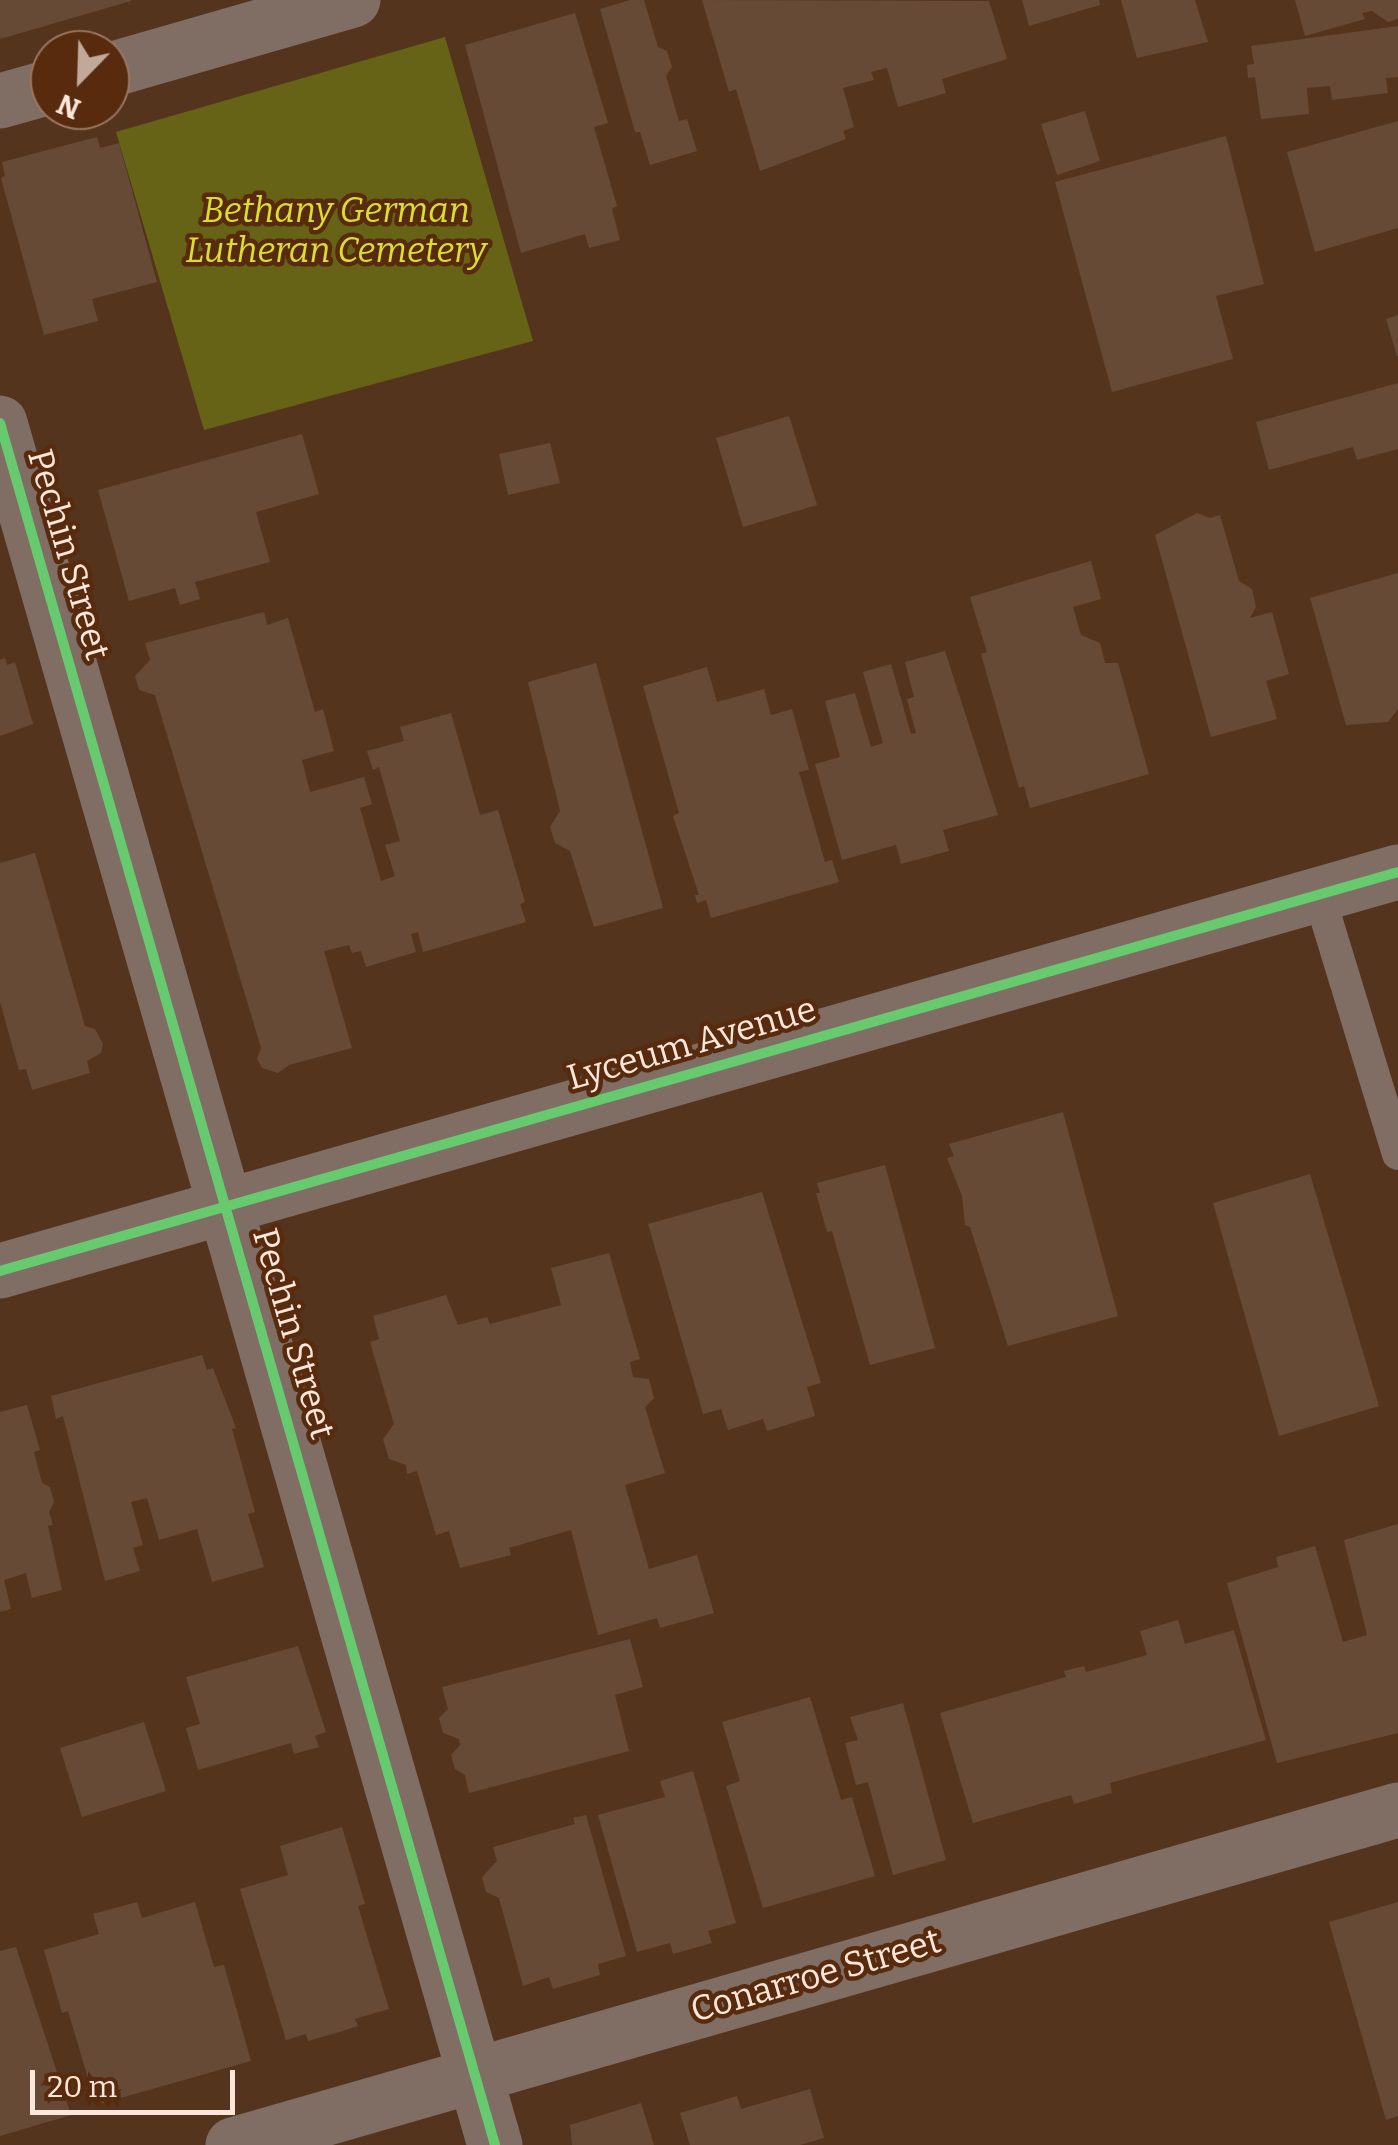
<!DOCTYPE html>
<html>
<head>
<meta charset="utf-8">
<style>
  body { margin:0 }
  #map { position:relative; width:1398px; height:2145px; overflow:hidden; background:#54341d; font-family:Bitter,serif }
  canvas { display:block }
  .north { position:absolute; left:30px; top:30px; width:100px; height:100px; box-sizing:border-box; background:#582b0e; border:2px solid #9a7660; border-radius:50%; rotate:203deg; font-size:28px; font-weight:700; line-height:40px; text-align:center; color:#fde7db }
  .north::after { content:''; display:block; margin:auto; width:35px; height:45px; background:#c2a898; clip-path:polygon(50% 0,100% 100%,50% 72%,0 100%) }
  .scale { position:absolute; left:30px; top:2070px; width:205px; height:45px; box-sizing:border-box; border:5px solid #fde7db; border-top:0; padding-left:12px; font-size:30px; line-height:35px; white-space:nowrap; color:#fde7db; -webkit-text-stroke:8px #582b0e; paint-order:stroke }
</style>
</head>
<body>
<div id="map">
<canvas width="1398" height="2145"></canvas>
<div class="north">N</div>
<div class="scale">20 m</div>
</div>
<script>
const context = document.querySelector('canvas').getContext('2d');
context.lineJoin = 'round';
function fill(path, color) {
  context.fillStyle = color;
  context.fill(path, 'evenodd');
}
function poly(rows) {
  const path = new Path2D();
  for (const r of rows) {
    path.moveTo(r[0], r[1]);
    for (let i = 2; i < r.length; i += 2) path.lineTo(r[i], r[i + 1]);
  }
  return path;
}
function trace(path, color, width, dash) {
  context.strokeStyle = color;
  context.lineWidth = width;
  context.lineCap = dash ? 'butt' : 'round';
  context.setLineDash(dash || []);
  context.stroke(path);
}
function label(font, color, halo, rows, align = 'center') {
  context.font = font + ' Bitter,serif';
  context.lineWidth = 9;
  context.setLineDash([]);
  context.textBaseline = 'middle';
  context.strokeStyle = halo;
  context.fillStyle = color;
  for (const [text, x, y, turn = 0] of rows) {
    context.save();
    context.translate(x, y);
    context.rotate((+turn || 0) * Math.PI / 180);
    context.textAlign = isNaN(turn) ? turn : align;
    if (halo) context.strokeText(text, 0, 0);
    context.fillText(text, 0, 0);
    context.restore();
  }
}
const green = poly([
  [445,37,533,341,204,430,116,132]
]);
const building = poly([
  [0,0,131,0,131,1,0,39],
  [630,0,644,0,658,47,667,51,672,67,666,76,679,121,687,119,697,151,650,165,640,132,635,132,600,9],
  [702,0,989,1,1007,59,942,79,946,93,898,107,887,68,871,72,874,80,843,88,854,127,843,131,846,139,760,171,736,89,729,92],
  [1022,0,1099,0,1100,5,1029,26],
  [1121,0,1195,0,1208,42,1137,58],
  [1295,0,1398,0,1398,19,1388,22,1372,11,1362,13,1365,19,1305,36],
  [575,13,608,123,594,127,617,206,612,209,620,240,589,248,585,234,521,253,465,45],
  [1398,26,1398,77,1386,78,1388,93,1332,100,1330,86,1307,88,1309,114,1261,119,1255,77,1248,78,1247,65,1254,64,1251,46],
  [1085,111,1100,161,1057,175,1041,124],
  [1398,121,1398,228,1315,252,1287,152],
  [1226,136,1264,284,1216,296,1233,359,1112,392,1055,182],
  [97,137,100,148,119,143,157,282,92,299,98,321,44,335,1,178,5,176,2,162],
  [1398,315,1398,356,1397,356,1386,319],
  [1398,383,1398,449,1357,460,1353,447,1269,470,1256,422],
  [789,416,817,505,743,527,716,438],
  [302,434,319,494,256,512,270,562,195,582,200,599,180,605,175,588,129,601,98,490],
  [550,443,560,483,508,495,499,454],
  [1197,513,1210,518,1220,515,1239,581,1252,589,1256,607,1250,618,1272,612,1289,674,1266,681,1277,719,1211,737,1155,535],
  [1091,561,1101,599,1073,607,1081,635,1100,643,1105,663,1118,663,1149,774,1030,808,1024,786,1019,788,981,654,987,652,970,597],
  [1398,573,1398,709,1388,722,1346,725,1310,598],
  [264,612,267,625,288,618,315,712,323,709,334,751,302,760,310,792,364,777,372,804,360,808,381,881,395,876,385,845,400,841,379,767,373,770,367,751,404,741,400,727,451,713,480,815,498,810,525,902,520,904,526,922,423,952,418,932,411,934,416,952,366,967,361,951,352,953,349,945,324,951,352,1048,289,1065,278,1073,262,1068,257,1059,261,1048,155,695,139,690,135,676,150,660,145,643],
  [945,651,998,815,943,830,949,851,901,864,896,845,842,860,815,764,840,757,825,701,855,693,871,747,883,743,863,672,891,664,911,734,916,733,907,699,914,697,905,662],
  [5,658,7,665,15,662,33,724,0,736,0,660],
  [596,663,663,908,594,927,570,851,555,843,550,827,560,811,528,682],
  [707,667,717,702,764,689,771,715,792,709,809,770,799,772,825,862,832,860,839,882,711,918,706,900,697,903,695,895,699,895,673,816,679,813,643,686],
  [35,853,85,1026,95,1029,103,1044,101,1053,87,1061,90,1073,32,1090,26,1069,19,1070,0,1002,0,863],
  [1063,1112,1118,1316,1008,1346,970,1227,965,1225,962,1196,947,1158,954,1156,949,1144],
  [885,1165,935,1348,870,1365,832,1231,827,1232,816,1193,820,1193,817,1183],
  [1310,1174,1379,1406,1279,1436,1213,1203],
  [762,1192,821,1383,807,1387,815,1416,767,1431,763,1419,728,1430,721,1409,703,1414,648,1224],
  [609,1253,640,1359,630,1362,633,1377,649,1379,654,1398,645,1407,665,1473,625,1485,649,1569,697,1555,714,1613,660,1628,657,1618,598,1635,571,1530,509,1548,511,1555,460,1568,449,1531,436,1535,417,1471,407,1474,406,1465,389,1459,383,1439,394,1424,370,1342,379,1339,373,1316,446,1295,458,1325,487,1317,490,1324,561,1305,551,1268],
  [202,1355,207,1370,213,1368,236,1428,232,1429,255,1512,248,1514,264,1567,212,1582,197,1529,159,1540,147,1498,131,1502,143,1545,133,1548,140,1571,105,1581,63,1416,56,1419,51,1396],
  [27,1405,40,1450,34,1452,42,1483,50,1487,54,1502,49,1512,53,1525,48,1526,62,1590,32,1598,26,1573,4,1580,11,1609,0,1612,0,1412],
  [1398,1524,1398,1733,1277,1763,1227,1583,1278,1567,1276,1557,1315,1546,1343,1642,1367,1635,1344,1540],
  [1178,1620,1185,1644,1234,1630,1266,1740,1110,1783,1112,1793,1074,1804,1071,1795,973,1823,940,1713,1066,1677,1064,1671,1084,1666,1086,1672,1147,1655,1140,1631],
  [630,1639,643,1687,615,1695,629,1751,469,1793,465,1775,455,1769,451,1755,460,1745,459,1739,443,1733,439,1718,448,1709,442,1687],
  [298,1646,326,1732,315,1736,319,1747,294,1754,291,1743,198,1770,186,1728,200,1724,186,1677],
  [810,1697,841,1800,852,1797,875,1876,763,1908,726,1786,740,1781,722,1722],
  [903,1703,946,1860,893,1875,868,1782,856,1785,845,1743,858,1740,850,1717],
  [144,1722,166,1791,82,1817,60,1748],
  [693,1771,736,1923,708,1931,712,1943,673,1954,670,1943,637,1952,598,1815,665,1797,660,1781],
  [586,1815,626,1956,598,1964,600,1975,553,1989,549,1977,523,1986,499,1898,486,1892,482,1877,497,1861,493,1847,575,1824,573,1818],
  [342,1827,365,1904,358,1906,389,2009,355,2019,358,2026,336,2033,308,2041,306,2034,286,2040,240,1889,288,1875,280,1846],
  [137,1902,142,1918,195,1902,214,1967,224,1965,251,2061,96,2105,68,2011,62,2013,44,1950,99,1934,93,1914],
  [1398,1902,1398,2116,1386,2120,1329,1922],
  [16,1947,71,2115,0,2136,0,1951],
  [810,2089,824,2138,800,2145,690,2145,680,2113,737,2096,741,2109],
  [641,2103,654,2145,572,2145,570,2125]
]);
const service = poly([
  [1319,895,1398,1154]
]);
const minor = poly([
  [110,70,353,0],
  [0,101,50,87],
  [0,423,495,2145],
  [0,1271,1398,872],
  [233,2145,1398,1810]
]);
const cycleway = poly([
  [0,423,495,2145],
  [0,1271,1398,872]
]);
const parkNames = [
  ["Bethany German",336,212],
  ["Lutheran Cemetery",336,252]
];
const streetNames = [
  ["Pechin Street",67,555,74],
  ["Lyceum Avenue",692,1045,-16],
  ["Pechin Street",292,1334,74],
  ["Conarroe Street",816,1977,-16]
];
fill(green, '#666317');
fill(building, '#674a36');
trace(service, '#806e64', 32);
trace(minor, '#806e64', 55);
trace(cycleway, '#67ca6e', 10);
label('italic 35px', '#dbde2f', '#582b0e', parkNames);
label('35px', '#fde7db', '#582b0e', streetNames);
</script>
</body>
</html>
